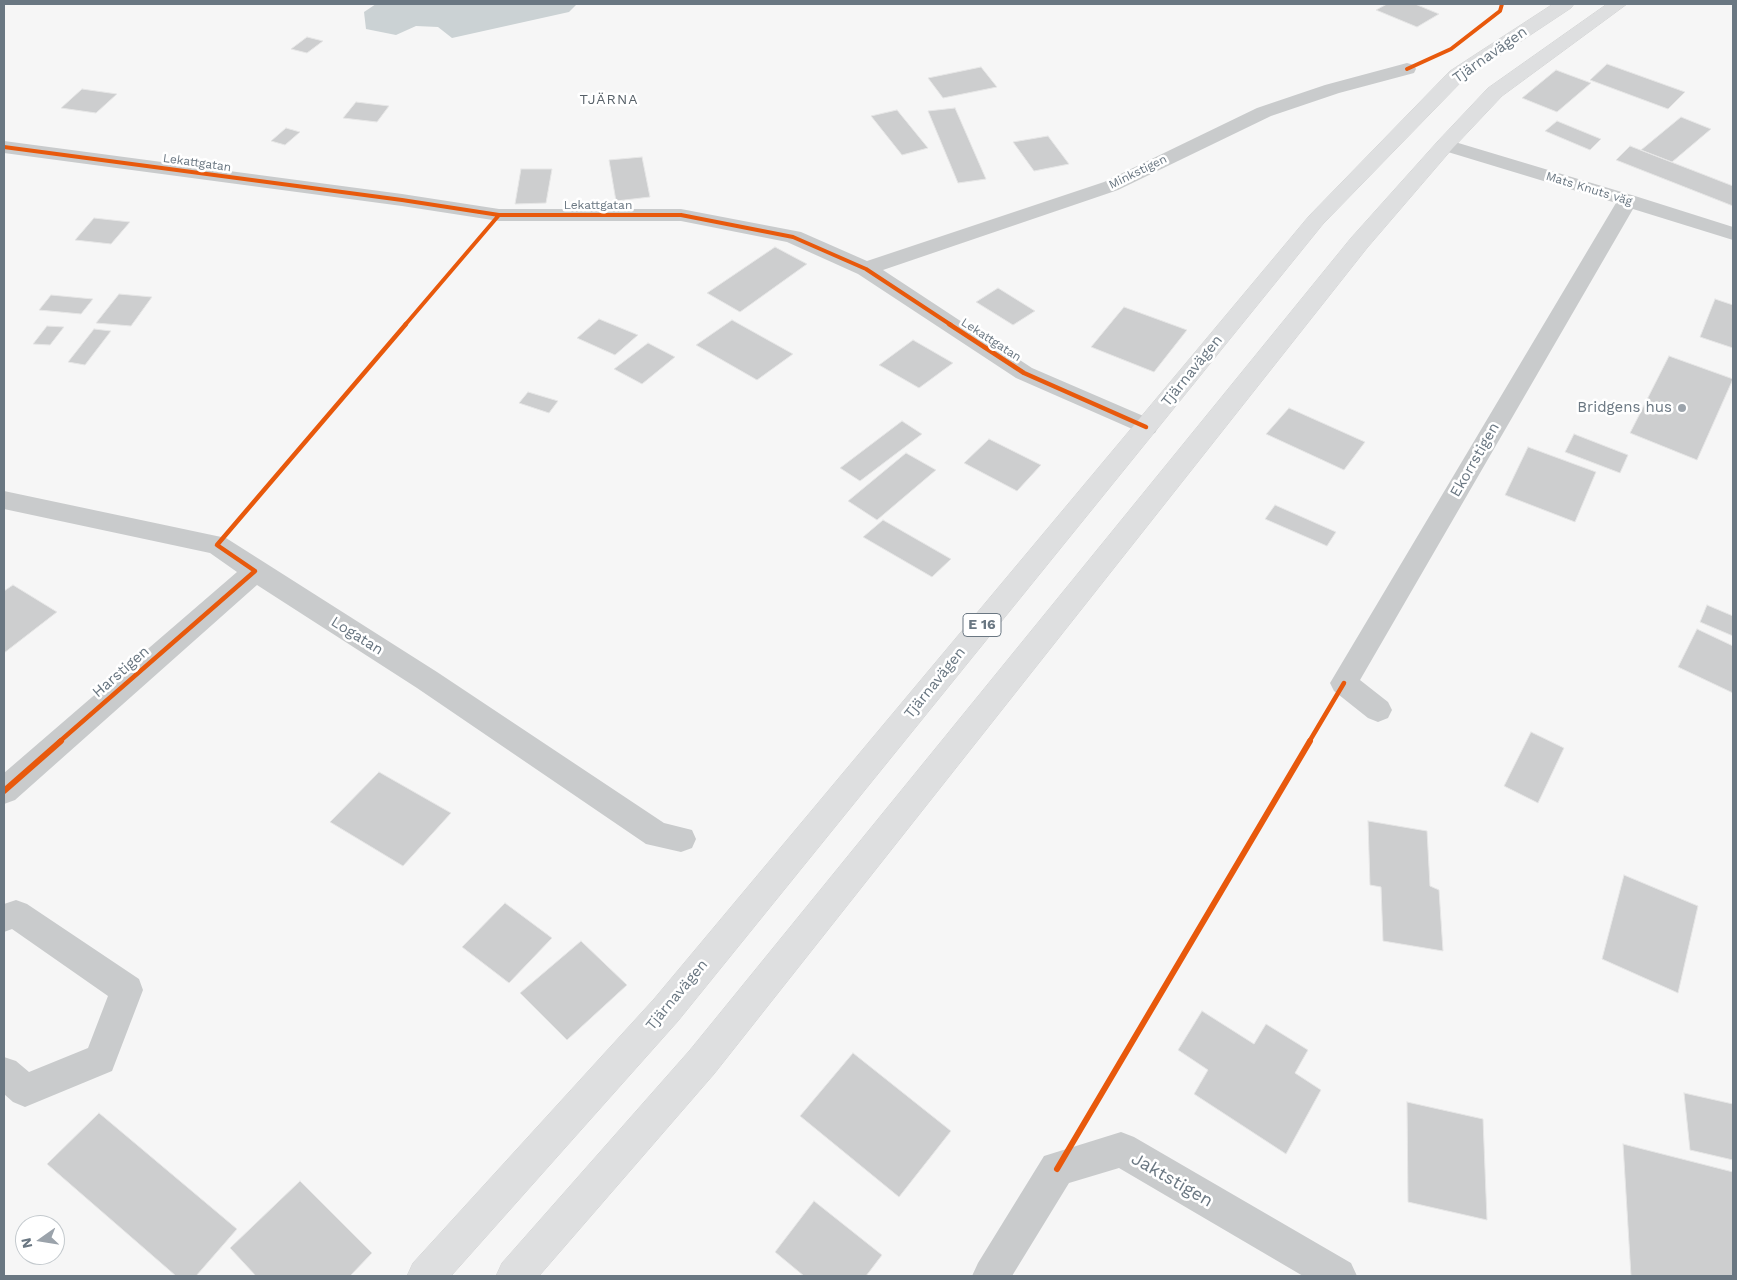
<!DOCTYPE html>
<html>
<head>
<meta charset="utf-8">
<style>
  body { margin:0 }
  #map { position:relative; width:1737px; height:1280px; overflow:hidden; background:#f6f6f6; font-family:"Work Sans",sans-serif }
  canvas { display:block }
  .frame { position:absolute; inset:0; border:5px solid #6a7782; pointer-events:none }
  .north { position:absolute; left:15px; top:1215px; width:50px; height:50px; box-sizing:border-box; background:#fff; border:1px solid #c3c9cd; border-radius:50%; rotate:257deg; font-size:14px; font-weight:700; line-height:20px; text-align:center; color:#6a7782 }
  .north::after { content:''; display:block; margin:auto; width:18px; height:22px; background:#9ba3ab; clip-path:polygon(50% 0,100% 100%,50% 72%,0 100%) }
</style>
</head>
<body>
<div id="map">
<canvas width="1737" height="1280"></canvas>
<div class="frame"></div>
<div class="north">N</div>
</div>
<script>
const context = document.querySelector('canvas').getContext('2d');
context.lineJoin = 'round';
function fill(path, color) {
  context.fillStyle = color;
  context.fill(path, 'evenodd');
}
function poly(rows) {
  const path = new Path2D();
  for (const r of rows) {
    path.moveTo(r[0], r[1]);
    for (let i = 2; i < r.length; i += 2) path.lineTo(r[i], r[i + 1]);
  }
  return path;
}
function trace(path, color, width, dash) {
  context.strokeStyle = color;
  context.lineWidth = width;
  context.lineCap = dash ? 'butt' : 'round';
  context.setLineDash(dash || []);
  context.stroke(path);
}
function label(font, color, halo, rows, align = 'center') {
  context.font = font + ' "Work Sans",sans-serif';
  context.lineWidth = 5;
  context.setLineDash([]);
  context.textBaseline = 'middle';
  context.strokeStyle = halo;
  context.fillStyle = color;
  for (const [text, x, y, turn = 0] of rows) {
    context.save();
    context.translate(x, y);
    context.rotate((+turn || 0) * Math.PI / 180);
    context.textAlign = isNaN(turn) ? turn : align;
    if (halo) context.strokeText(text, 0, 0);
    context.fillText(text, 0, 0);
    context.restore();
  }
}
const water = poly([
  [376,4,577,4,569,12,452,38,438,27,416,26,396,35,366,29,364,12]
]);
const building = poly([
  [1387,4,1415,4,1439,14,1417,27,1376,10,1387,4],
  [307,37,323,41,307,53,291,49,307,37],
  [1607,64,1685,92,1668,109,1590,80,1607,64],
  [981,67,997,87,943,98,928,78,981,67],
  [1556,70,1591,83,1557,112,1522,98,1556,70],
  [82,89,117,94,96,113,61,108,82,89],
  [356,102,389,106,377,122,343,118,356,102],
  [955,108,986,179,958,183,928,111,955,108],
  [897,110,928,148,902,155,871,116,897,110],
  [1681,117,1711,129,1672,162,1641,150,1681,117],
  [1557,121,1601,139,1590,150,1545,131,1557,121],
  [286,128,300,132,285,145,271,141,286,128],
  [1048,136,1069,164,1034,171,1013,142,1048,136],
  [1630,146,1733,186,1733,206,1616,160,1630,146],
  [642,157,650,197,616,201,609,160,642,157],
  [521,169,552,169,546,203,515,204,521,169],
  [94,218,130,222,111,244,75,240,94,218],
  [775,247,807,264,740,312,707,293,775,247],
  [998,288,1035,311,1013,325,976,302,998,288],
  [119,294,152,297,131,326,96,323,119,294],
  [51,295,93,299,81,314,39,310,51,295],
  [1715,299,1733,305,1733,348,1700,337,1715,299],
  [1124,307,1187,330,1154,372,1091,347,1124,307],
  [599,319,638,335,615,355,577,338,599,319],
  [732,320,793,354,757,380,696,345,732,320],
  [47,326,64,327,50,345,33,344,47,326],
  [94,329,111,331,85,365,68,362,94,329],
  [913,340,953,363,919,388,879,365,913,340],
  [648,343,675,357,642,384,614,369,648,343],
  [1669,356,1733,379,1697,460,1630,433,1669,356],
  [528,392,558,401,549,413,519,403,528,392],
  [1289,408,1365,442,1344,470,1266,434,1289,408],
  [902,421,922,434,860,481,840,468,902,421],
  [1574,434,1628,455,1620,473,1565,452,1574,434],
  [989,439,1041,465,1017,491,964,463,989,439],
  [1528,447,1596,472,1575,522,1505,495,1528,447],
  [906,453,936,470,877,520,848,501,906,453],
  [1275,505,1336,532,1327,546,1265,519,1275,505],
  [883,520,951,559,932,577,863,537,883,520],
  [13,585,57,612,4,653,4,591,13,585],
  [1707,605,1733,616,1733,636,1700,622,1707,605],
  [1697,629,1733,646,1733,693,1678,667,1697,629],
  [1531,732,1564,748,1538,803,1504,786,1531,732],
  [379,772,451,813,403,866,330,822,379,772],
  [1368,821,1427,831,1430,886,1439,890,1443,951,1383,941,1381,887,1370,885,1368,821],
  [1624,875,1698,906,1678,993,1602,959,1624,875],
  [505,903,552,938,509,983,462,947,505,903],
  [581,941,627,985,567,1040,520,993,581,941],
  [1202,1011,1254,1044,1266,1024,1308,1050,1295,1073,1321,1090,1286,1154,1194,1094,1208,1070,1178,1050,1202,1011],
  [853,1053,951,1131,899,1197,800,1116,853,1053],
  [1684,1093,1733,1104,1733,1160,1690,1150,1684,1093],
  [1407,1102,1483,1119,1487,1220,1408,1202,1407,1102],
  [99,1113,237,1229,196,1276,176,1276,47,1164,99,1113],
  [1623,1144,1733,1172,1733,1276,1631,1276,1623,1144],
  [300,1181,372,1253,350,1276,256,1276,230,1248,300,1181],
  [814,1201,882,1255,866,1276,804,1276,775,1252,814,1201]
]);
const minor = poly([
  [1407,63,1414,65,1416,69,1414,73,1339,93,1271,116,1118,190,883,270,1032,368,1155,421,1158,427,1155,433,1146,435,1016,378,858,274,787,242,681,221,499,221,402,206,4,153,4,141,402,194,499,209,681,209,801,232,867,261,1104,182,1257,108,1325,85,1407,63],
  [1445,139,1635,196,1733,227,1733,240,1633,209,1360,680,1388,702,1392,710,1388,718,1378,722,1368,718,1334,691,1330,683,1616,203,1438,149,1435,145,1438,141,1445,139],
  [4,491,226,538,437,672,664,823,692,830,696,839,692,848,681,852,646,844,417,688,257,585,15,800,4,804,4,773,237,572,210,553,4,509,4,491],
  [16,900,27,904,139,979,143,990,112,1071,25,1107,13,1102,4,1094,4,1057,16,1061,29,1072,88,1048,108,996,12,929,4,932,4,904,16,900],
  [1121,1132,1134,1137,1351,1263,1357,1276,1303,1276,1119,1168,1069,1183,1012,1276,972,1276,978,1263,1044,1156,1121,1132]
]);
const highway = poly([
  [1553,4,1574,4,1571,8,1464,79,1323,224,678,1021,451,1276,407,1276,413,1263,654,999,1309,216,1450,71,1553,4],
  [1607,4,1627,4,1502,96,1452,149,1367,248,714,1074,539,1276,496,1276,502,1263,690,1050,1351,238,1438,141,1488,88,1607,4]
]);
const cyclewayFar2 = poly([
  [1407,69,1451,49,1500,11,1502,4],
  [4,147,402,200,499,215,681,215,793,237,866,269,951,325],
  [405,325,499,215]
]);
const cyclewayFar1 = poly([
  [949,324,1024,373,1146,427],
  [59,742,255,571,217,545,406,324],
  [1309,742,1344,683]
]);
const cycleway = poly([
  [4,791,61,741],
  [1057,1169,1310,741]
]);
const markers = [
  [1682,408,5,"#9ba3ab"]
];
const farStreetnames = [
  ["Lekattgatan",197,163,8],
  ["Minkstigen",1138,172,-26],
  ["Mats Knuts väg",1589,189,17],
  ["Lekattgatan",598,205],
  ["Lekattgatan",991,340,33]
];
const farNeighbourhoodnames = [
  ["TJÄRNA",609,100]
];
const shields = [
  [982,625,38]
];
const shieldNames = [
  ["E 16",982,625]
];
const streetNames = [
  ["Tjärnavägen",1490,55,-35],
  ["Tjärnavägen",1192,371,-51],
  ["Ekorrstigen",1475,460,-60],
  ["Logatan",357,636,32],
  ["Harstigen",121,672,-41],
  ["Tjärnavägen",935,683,-51],
  ["Tjärnavägen",677,995,-50]
];
const poiNames = [
  ["Bridgens hus",1672,408]
];
const nearStreetnames = [
  ["Jaktstigen",1172,1180,30]
];
fill(water, '#cbd2d4');
fill(building, '#cdcecf');
trace(building, '#e6e6e6', 1);
trace(highway, '#d2d3d3', 1);
fill(minor, '#c9cbcc');
fill(highway, '#dedfe0');
trace(cyclewayFar2, '#e8590c', 4);
trace(cyclewayFar1, '#e8590c', 4.5);
trace(cycleway, '#e8590c', 6);
for (const [x, y, r, color] of markers) {
  const dot = new Path2D();
  dot.arc(x, y, r, 0, 2 * Math.PI);
  context.fillStyle = color;
  context.fill(dot);
  trace(dot, '#fff', 2);
}
label('12px', '#6a7782', '#fff', farStreetnames);
context.letterSpacing = '1px';
label('14px', '#576068', '#fff', farNeighbourhoodnames);
context.letterSpacing = '0px';
for (const [x, y, w] of shields) {
  const box = new Path2D();
  box.roundRect(x - w / 2, y - 11.5, w, 23, 4);
  context.fillStyle = '#fff';
  context.fill(box);
  trace(box, '#6a7782', 1);
}
label('bold 14px', '#6a7782', null, shieldNames);
label('15px', '#6a7782', '#fff', streetNames);
label('15px', '#6a7782', '#fff', poiNames, 'right');
label('18px', '#6a7782', '#fff', nearStreetnames);
</script>
</body>
</html>
